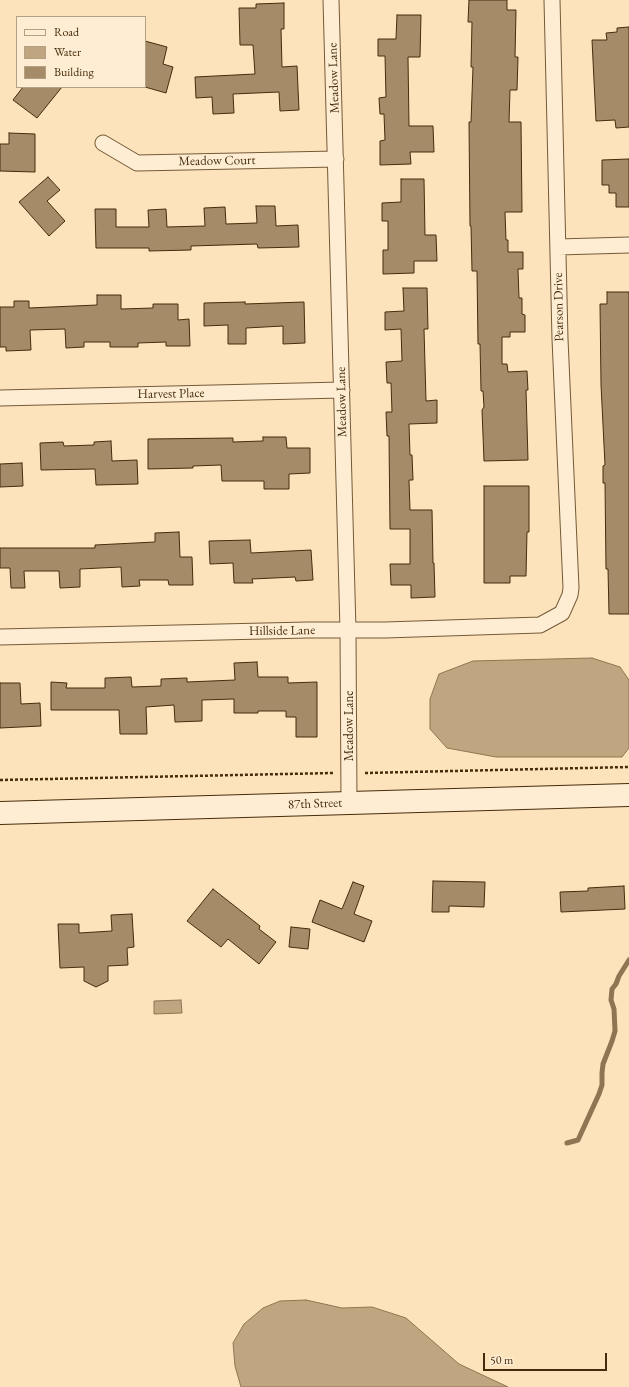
<!DOCTYPE html>
<html>
<head>
<meta charset="utf-8">
<style>
  body { margin:0 }
  #map { position:relative; width:629px; height:1387px; overflow:hidden; background:#fde3bc; font-family:"EB Garamond",serif }
  canvas { display:block }
  .legend { position:absolute; left:16px; top:16px; width:130px; height:72px; box-sizing:border-box; background:#feedd3; border:1px solid #b4a083; margin:0; padding:5px 7px; list-style:none; font-size:12px; color:#462c0c }
  .legend li { display:flex; align-items:center; gap:8px; height:20px }
  .legend b { width:20px; border:1px solid #b4a083 }
  .scale { position:absolute; left:483px; top:1353px; width:124px; height:18px; box-sizing:border-box; border:2px solid #462c0c; border-top:0; padding-left:5px; font-size:12px; line-height:14px; white-space:nowrap; color:#462c0c; -webkit-text-stroke:3px #feedd3; paint-order:stroke }
</style>
</head>
<body>
<div id="map">
<canvas width="629" height="1387"></canvas>
<ul class="legend">
<li><b style="height:5px;background:#feedd3"></b>Road</li>
<li><b style="height:11px;background:#bfa580"></b>Water</li>
<li><b style="height:11px;background:#a58b68"></b>Building</li>
</ul>
<div class="scale">50 m</div>
</div>
<script>
const context = document.querySelector('canvas').getContext('2d');
context.lineJoin = 'round';
function fill(path, color) {
  context.fillStyle = color;
  context.fill(path, 'evenodd');
}
function poly(rows) {
  const path = new Path2D();
  for (const r of rows) {
    path.moveTo(r[0], r[1]);
    for (let i = 2; i < r.length; i += 2) path.lineTo(r[i], r[i + 1]);
  }
  return path;
}
function trace(path, color, width, dash) {
  context.strokeStyle = color;
  context.lineWidth = width;
  context.lineCap = dash ? 'butt' : 'round';
  context.setLineDash(dash || []);
  context.stroke(path);
}
function label(font, color, halo, rows, align = 'center') {
  context.font = font + ' "EB Garamond",serif';
  context.lineWidth = 3;
  context.setLineDash([]);
  context.textBaseline = 'middle';
  context.strokeStyle = halo;
  context.fillStyle = color;
  for (const [text, x, y, turn = 0] of rows) {
    context.save();
    context.translate(x, y);
    context.rotate((+turn || 0) * Math.PI / 180);
    context.textAlign = isNaN(turn) ? turn : align;
    if (halo) context.strokeText(text, 0, 0);
    context.fillText(text, 0, 0);
    context.restore();
  }
}
const water = poly([
  [592,658,620,667,629,680,629,748,622,757,496,757,447,748,430,729,430,699,439,674,473,661,592,658],
  [181,1000,182,1013,154,1014,154,1001,181,1000],
  [306,1300,342,1308,372,1307,406,1318,459,1364,508,1387,241,1387,235,1366,233,1343,244,1324,263,1308,280,1301,306,1300]
]);
const stream = poly([
  [567,1143,578,1140,599,1094,602,1085,602,1073,603,1064,612,1041,615,1031,614,1009,611,1000,612,989,616,984,619,976,629,960]
]);
const building = poly([
  [469,0,507,0,507,10,516,10,515,57,518,57,517,90,510,90,509,122,521,122,522,212,505,212,506,240,508,240,508,252,523,252,523,269,518,269,519,298,522,298,522,314,525,315,525,332,510,332,510,337,502,337,502,364,507,364,508,372,527,371,528,390,526,390,528,460,484,461,482,410,484,407,483,391,481,391,480,344,478,344,477,271,472,271,471,226,470,226,469,122,471,122,473,67,471,67,472,22,468,22,469,0],
  [284,3,284,29,281,29,282,67,297,66,299,110,280,111,279,92,233,94,234,113,213,114,212,97,196,98,195,77,255,74,253,45,240,45,239,8,256,8,256,4,284,3],
  [397,15,421,15,420,57,408,57,409,126,433,126,434,152,410,152,411,164,380,165,380,141,385,140,384,114,380,114,379,98,386,97,385,56,378,56,378,39,396,39,397,15],
  [629,27,629,127,616,128,615,120,596,121,592,40,607,40,606,33,617,32,617,28,629,27],
  [145,41,167,47,163,64,173,67,166,93,145,87,145,41],
  [23,87,62,87,37,118,13,100,23,87],
  [9,133,35,134,35,172,0,171,0,144,9,144,9,133],
  [629,159,629,207,616,207,616,193,609,193,609,185,602,185,602,160,629,159],
  [48,177,60,190,47,201,65,221,49,236,19,202,48,177],
  [401,179,424,179,425,235,436,235,437,261,414,261,414,273,383,274,383,250,388,250,388,221,382,221,382,203,401,202,401,179],
  [256,206,275,206,276,226,298,225,299,247,258,248,257,244,191,246,191,250,149,251,149,248,96,248,95,209,116,209,116,227,149,227,148,210,166,209,167,227,205,226,204,208,225,207,226,224,257,223,256,206],
  [403,288,427,288,428,329,424,329,426,401,437,400,437,423,409,424,410,455,412,455,413,480,409,480,410,510,432,510,433,563,434,563,435,597,411,598,411,585,391,585,390,564,410,564,410,529,390,529,389,436,387,436,386,412,392,412,391,383,387,383,386,362,402,361,401,329,385,330,385,312,404,311,403,288],
  [607,292,629,292,629,614,609,614,608,569,606,569,605,483,603,483,603,466,605,465,601,385,600,304,607,304,607,292],
  [97,295,121,295,121,309,153,308,153,304,178,304,178,320,189,319,190,346,166,346,166,342,138,343,138,347,110,347,110,342,84,342,84,347,66,348,65,329,30,330,31,350,6,351,6,347,0,347,0,307,14,307,14,301,29,301,29,308,97,305,97,295],
  [245,302,245,304,304,302,305,343,283,344,283,326,246,328,246,344,228,344,228,325,204,326,204,303,245,302],
  [263,437,286,437,287,448,310,448,310,473,289,474,289,489,264,489,264,481,222,481,221,465,193,466,193,468,148,469,148,439,233,438,233,442,263,441,263,437],
  [111,441,112,461,137,460,138,484,96,485,95,469,41,470,40,443,63,442,64,446,94,445,94,442,111,441],
  [22,463,23,486,0,487,0,464,22,463],
  [484,486,529,486,529,532,527,532,526,576,510,576,510,583,484,583,484,486],
  [179,532,180,557,192,557,193,585,169,585,168,580,139,580,140,586,122,587,121,567,80,569,80,587,60,588,59,571,24,571,25,588,11,588,10,568,0,568,0,548,95,548,95,545,155,542,155,533,179,532],
  [250,540,251,553,311,550,313,580,296,581,295,577,252,579,253,583,234,583,233,563,210,564,209,541,250,540],
  [257,662,258,677,288,677,288,683,317,682,317,737,296,737,296,717,286,717,286,711,258,711,258,713,234,713,234,699,202,700,202,721,175,722,174,705,146,707,147,734,120,734,119,710,51,710,51,682,67,683,66,688,105,688,105,678,131,677,132,687,161,686,161,679,187,678,187,682,235,680,234,663,257,662],
  [0,683,20,683,21,704,40,703,41,726,0,728,0,683],
  [433,881,485,882,484,907,449,906,449,912,432,912,433,881],
  [353,882,364,886,354,914,372,921,364,942,312,922,320,900,342,909,353,882],
  [624,886,625,909,561,912,560,892,588,891,588,888,624,886],
  [213,889,260,926,259,929,276,942,259,964,228,939,221,947,187,921,213,889],
  [132,914,134,947,127,948,128,965,108,966,108,981,96,987,84,981,84,967,60,968,58,924,79,924,79,933,112,931,111,915,132,914],
  [291,927,310,929,308,949,289,947,291,927]
]);
const path = poly([
  [365,773,629,767],
  [0,780,333,773]
]);
const minor = poly([
  [331,0,348,630,349,803],
  [103,143,137,163,336,159],
  [558,247,629,245],
  [0,398,342,390],
  [0,637,308,630,385,630,540,625,562,613,570,595,571,588,560,339,552,0]
]);
const secondary = poly([
  [0,813,629,795]
]);
const streetNames = [
  ["Meadow Lane",334,78,-92],
  ["Meadow Court",217,161,-1],
  ["Pearson Drive",559,307,-91],
  ["Harvest Place",171,394,-1],
  ["Meadow Lane",342,402,-91],
  ["Hillside Lane",282,631,-1],
  ["Meadow Lane",349,726,-90],
  ["87th Street",315,804,-2]
];
fill(water, '#bfa580');
trace(water, '#8f7552', 1);
trace(stream, '#8f7552', 5);
fill(building, '#a58b68');
trace(building, '#462c0c', 1);
trace(minor, '#745a38', 17);
trace(secondary, '#462c0c', 24);
trace(path, '#462c0c', 2.5, [3, 2]);
trace(minor, '#feedd3', 15);
trace(secondary, '#feedd3', 22);
label('13px', '#462c0c', '#feedd3', streetNames);
</script>
</body>
</html>
